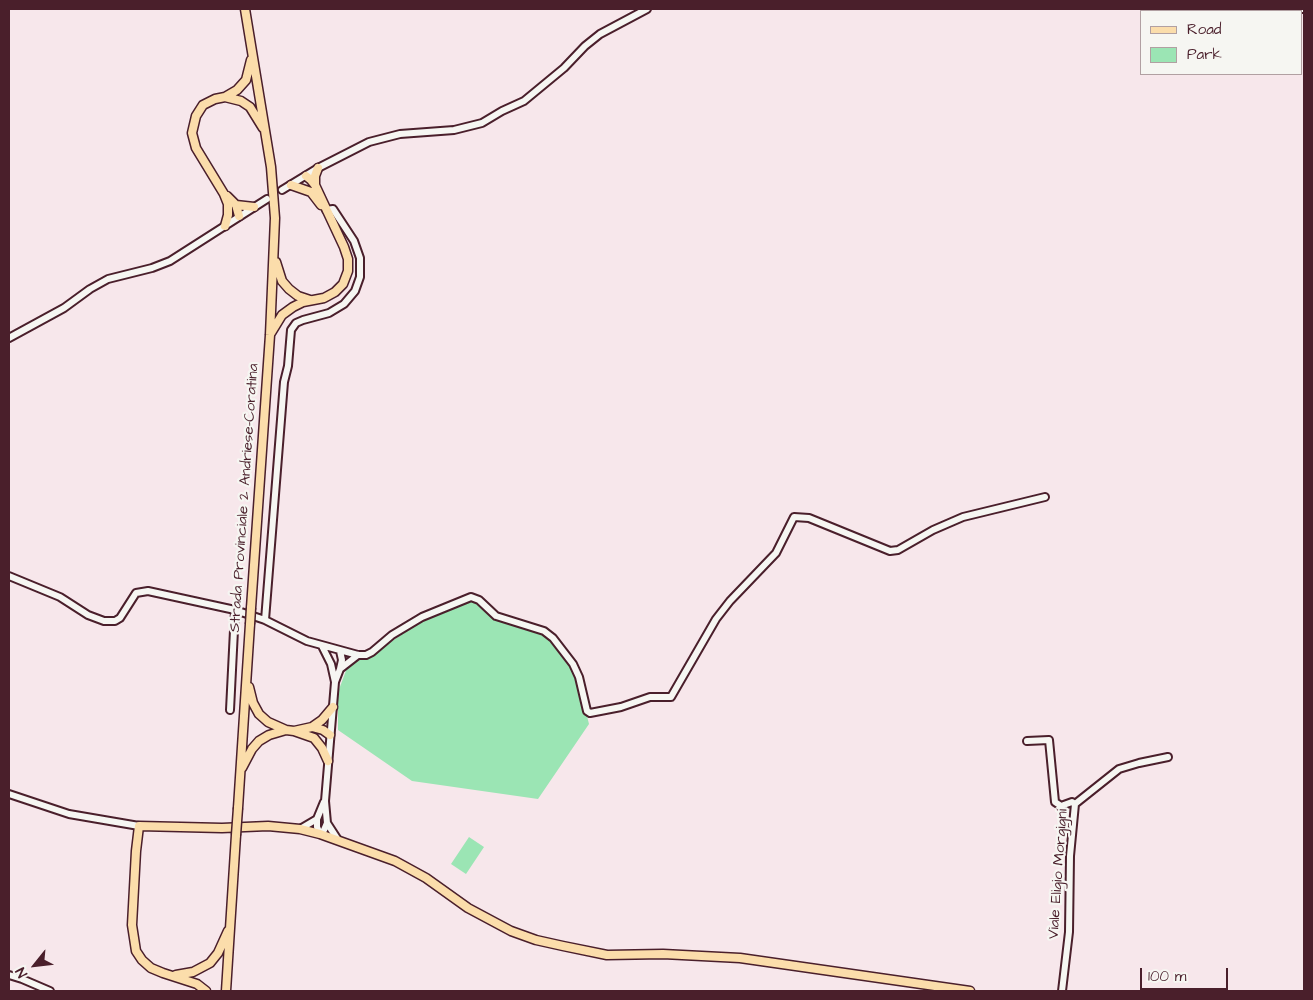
<!DOCTYPE html>
<html>
<head>
<meta charset="utf-8">
<style>
  body { margin:0 }
  #map { position:relative; width:1313px; height:1000px; overflow:hidden; background:#f7e7eb; font-family:"Architects Daughter",sans-serif }
  canvas { display:block }
  .frame { position:absolute; inset:0; border:10px solid #4a1f2b; pointer-events:none }
  .legend { position:absolute; left:1140px; top:10px; width:162px; height:65px; box-sizing:border-box; background:#f6f6f2; border:1px solid #b1a0a2; margin:0; padding:6px 9px; list-style:none; font-size:15px; color:#4a1f2b }
  .legend li { display:flex; align-items:center; gap:10px; height:25px }
  .legend b { width:25px; border:1px solid #b1a0a2 }
  .north { position:absolute; left:10px; top:940px; width:50px; height:50px; -webkit-text-stroke:4px #f6f6f2; paint-order:stroke; rotate:241deg; font-size:14px; font-weight:700; line-height:20px; text-align:center; color:#4a1f2b }
  .north::after { content:''; display:block; margin:auto; width:18px; height:22px; background:#4a1f2b; clip-path:polygon(50% 0,100% 100%,50% 72%,0 100%) }
  .scale { position:absolute; left:1140px; top:968px; width:88px; height:22px; box-sizing:border-box; border:2px solid #4a1f2b; border-top:0; padding-left:6px; font-size:15px; line-height:18px; white-space:nowrap; color:#4a1f2b; -webkit-text-stroke:4px #f6f6f2; paint-order:stroke }
</style>
</head>
<body>
<div id="map">
<canvas width="1313" height="1000"></canvas>
<div class="frame"></div>
<ul class="legend">
<li><b style="height:6px;background:#fbddab"></b>Road</li>
<li><b style="height:14px;background:#9be5b4"></b>Park</li>
</ul>
<div class="north">N</div>
<div class="scale">100 m</div>
</div>
<script>
const context = document.querySelector('canvas').getContext('2d');
context.lineJoin = 'round';
function fill(path, color) {
  context.fillStyle = color;
  context.fill(path, 'evenodd');
}
function poly(rows) {
  const path = new Path2D();
  for (const r of rows) {
    path.moveTo(r[0], r[1]);
    for (let i = 2; i < r.length; i += 2) path.lineTo(r[i], r[i + 1]);
  }
  return path;
}
function trace(path, color, width, dash) {
  context.strokeStyle = color;
  context.lineWidth = width;
  context.lineCap = dash ? 'butt' : 'round';
  context.setLineDash(dash || []);
  context.stroke(path);
}
function label(font, color, halo, rows, align = 'center') {
  context.font = font + ' "Architects Daughter",sans-serif';
  context.lineWidth = 4.5;
  context.setLineDash([]);
  context.textBaseline = 'middle';
  context.strokeStyle = halo;
  context.fillStyle = color;
  for (const [text, x, y, turn = 0] of rows) {
    context.save();
    context.translate(x, y);
    context.rotate((+turn || 0) * Math.PI / 180);
    context.textAlign = isNaN(turn) ? turn : align;
    if (halo) context.strokeText(text, 0, 0);
    context.fillText(text, 0, 0);
    context.restore();
  }
}
const green = poly([
  [471,600,478,603,496,619,543,633,551,639,577,677,589,724,538,799,412,781,338,730,338,692,347,668,363,657,372,655,424,619],
  [469,837,484,847,466,874,451,864]
]);
const minor = poly([
  [1297,9,1304,9],
  [282,190,318,168,369,142,400,134,454,130,482,123,502,111,524,101,564,68,585,46,600,34,647,9],
  [9,338,64,308,90,289,108,279,152,268,170,261,267,199],
  [9,576,60,597,88,615,104,621,115,621,120,618,136,593,148,591,235,610,265,620,307,641,358,655,366,655,372,652,392,635,422,617,471,597,479,600,496,616,544,631,553,638,573,664,579,677,587,711,590,713,621,707,650,697,671,697,716,619,730,601,776,553,794,517,809,518,890,551,898,550,933,530,963,517,1045,497],
  [265,620,284,382,288,366,291,330,296,323,303,320,329,313,344,304,355,291,360,277,360,258,354,241,333,209,326,210],
  [322,646,331,664,335,682],
  [340,651,342,660,340,669],
  [230,710,235,610],
  [1027,741,1049,740,1055,802,1061,806,1072,802,1075,804],
  [9,794,69,814,139,826],
  [317,819,317,827,320,834,324,830,327,823],
  [300,829,317,819,324,802],
  [338,840,327,823,325,801,335,682,340,669,358,655],
  [9,975,22,979,50,991],
  [1062,991,1069,932,1070,856,1075,804,1119,769,1139,763,1168,757]
]);
const major = poly([
  [245,9,271,167,275,218,270,335,251,608],
  [225,97,241,101,250,107,263,128],
  [291,185,311,192,321,205],
  [315,185,315,176,318,168],
  [227,196,236,205,239,216],
  [236,205,254,207],
  [225,226,228,215,228,204,224,194,196,148,192,133,196,116,203,105,215,99,225,97,237,90,246,80,251,60],
  [276,262,282,281,289,289,298,296,310,300],
  [271,333,282,315,293,307,303,302,324,298,335,292,343,284,348,271,348,259,344,247,315,185,311,180,306,176],
  [249,687,253,703,259,714,268,722,286,730,294,731,312,727,322,720,333,707],
  [312,727,323,730,330,735],
  [294,731,314,738,322,748,328,761],
  [242,768,252,749,259,741,269,735,286,730],
  [238,808,250,624],
  [176,975,193,972,210,963,218,953,228,931],
  [206,991,197,984,163,973,151,968,142,960,136,951,132,925,136,851,139,826,222,828,268,826,300,829,320,834,395,861,426,878,468,908,511,931,536,940,563,946,607,955,663,954,740,958,970,991],
  [226,991,236,835]
]);
const majorBridge = poly([
  [250,624,251,608],
  [236,835,238,808]
]);
const streetNames = [
  ["Strada Provinciale 2 Andriese-Coratina",245,498,-86],
  ["Viale Eligio Morgigni",1059,874,-86]
];
fill(green, '#9be5b4');
trace(minor, '#4a1f2b', 10);
trace(major, '#4a1f2b', 11);
trace(minor, '#f6f6f2', 6);
trace(major, '#fbddab', 8);
trace(majorBridge, '#4a1f2b', 11, []);
trace(majorBridge, '#fbddab', 8);
label('15px', '#4a1f2b', '#f6f6f2', streetNames);
</script>
</body>
</html>
